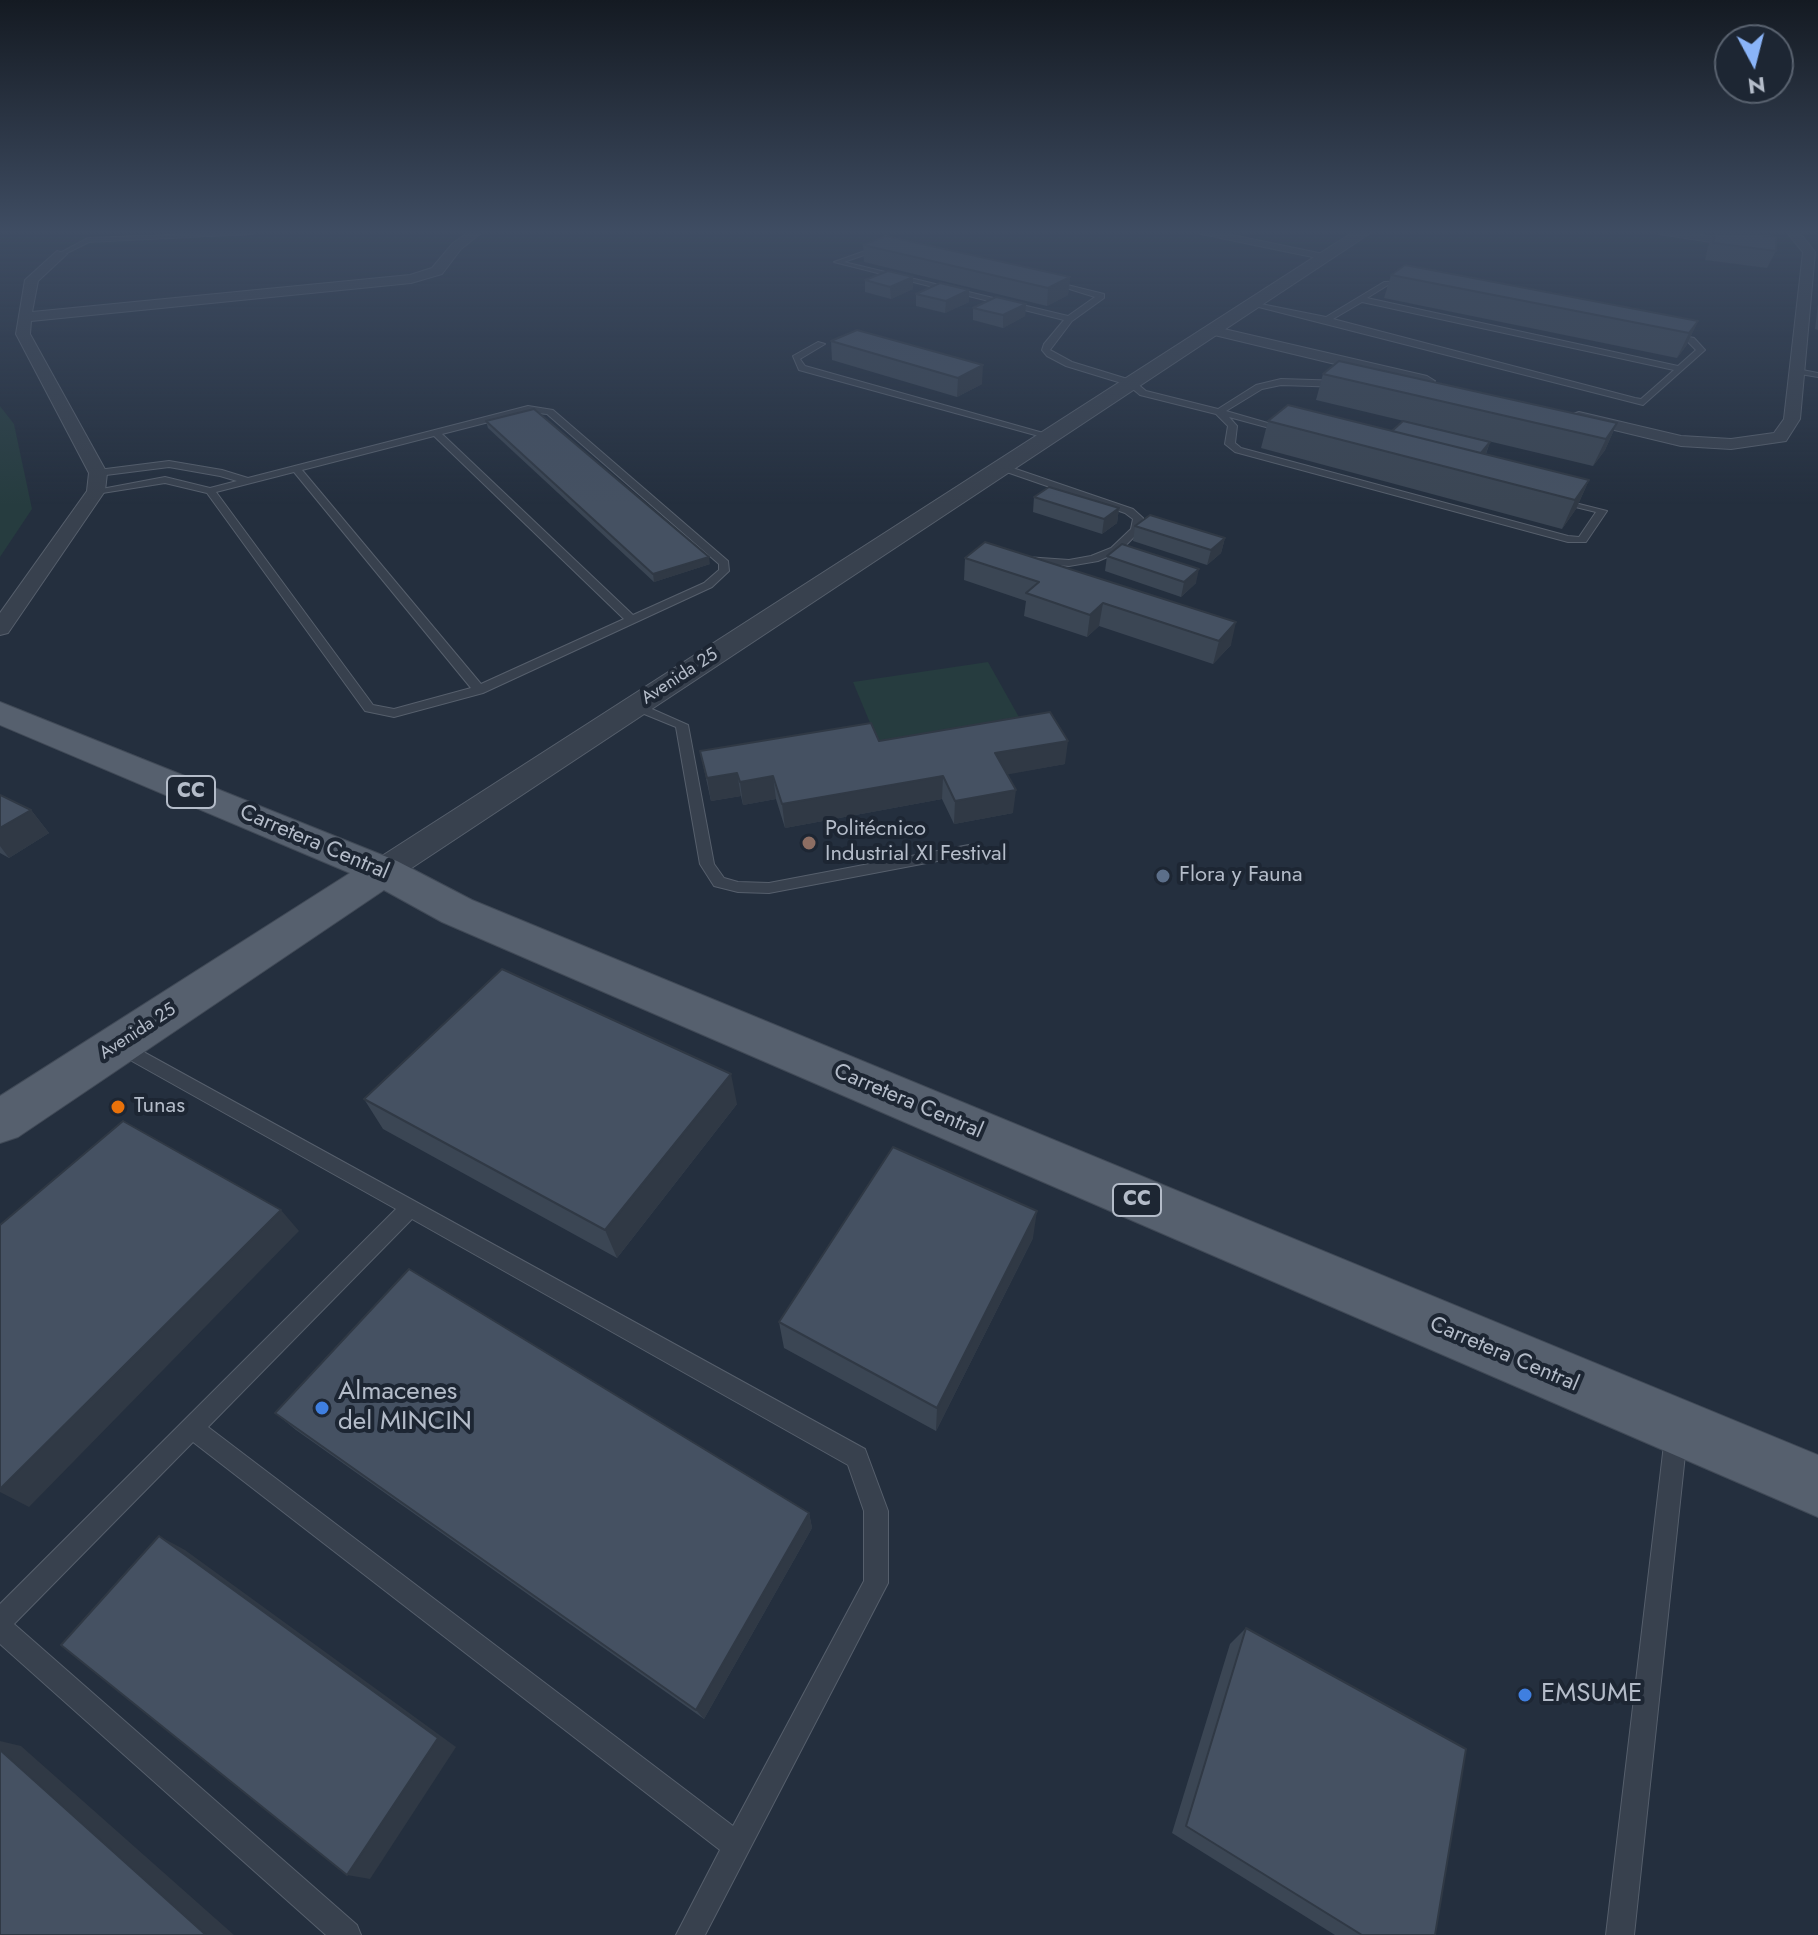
<!DOCTYPE html>
<html>
<head>
<meta charset="utf-8">
<style>
  body { margin:0 }
  #map { position:relative; width:1818px; height:1935px; overflow:hidden; background:#242f3e; font-family:Jost,sans-serif }
  canvas { display:block }
  .north { position:absolute; left:1714px; top:24px; width:80px; height:80px; box-sizing:border-box; background:#1d2633; border:2px solid #59626f; border-radius:50%; rotate:173deg; font-size:22px; font-weight:700; line-height:32px; text-align:center; color:#b4bcc9 }
  .north::after { content:''; display:block; margin:auto; width:28px; height:36px; background:#8ab4f8; clip-path:polygon(50% 0,100% 100%,50% 72%,0 100%) }
</style>
</head>
<body>
<div id="map">
<canvas width="1818" height="1935"></canvas>
<div class="north">N</div>
</div>
<script>
const context = document.querySelector('canvas').getContext('2d');
context.lineJoin = 'round';
function fill(path, color) {
  context.fillStyle = color;
  context.fill(path, 'evenodd');
}
function poly(rows) {
  const path = new Path2D();
  for (const r of rows) {
    path.moveTo(r[0], r[1]);
    for (let i = 2; i < r.length; i += 2) path.lineTo(r[i], r[i + 1]);
  }
  return path;
}
function trace(path, color, width, dash) {
  context.strokeStyle = color;
  context.lineWidth = width;
  context.lineCap = dash ? 'butt' : 'round';
  context.setLineDash(dash || []);
  context.stroke(path);
}
function label(font, color, halo, rows, align = 'center') {
  context.font = font + ' Jost,sans-serif';
  context.lineWidth = 8;
  context.setLineDash([]);
  context.textBaseline = 'middle';
  context.strokeStyle = halo;
  context.fillStyle = color;
  for (const [text, x, y, turn = 0] of rows) {
    context.save();
    context.translate(x, y);
    context.rotate((+turn || 0) * Math.PI / 180);
    context.textAlign = isNaN(turn) ? turn : align;
    if (halo) context.strokeText(text, 0, 0);
    context.fillText(text, 0, 0);
    context.restore();
  }
}
const green = poly([
  [0,406,14,424,32,509,0,557],
  [988,662,1020,719,878,742,853,682]
]);
const service = poly([
  [194,234,253,234,89,242,63,255,58,254,88,238,194,234],
  [882,245,884,248,844,262,1068,316,1095,297,1047,282,1047,280,1104,294,1104,298,1072,321,1050,350,1072,362,1134,381,1146,391,1218,409,1256,385,1281,379,1343,381,1347,384,1343,387,1281,385,1262,389,1226,411,1292,430,1288,433,1229,417,1237,426,1235,443,1241,448,1568,536,1579,537,1596,512,1555,502,1555,498,1607,511,1586,542,1568,542,1235,452,1225,444,1228,426,1216,414,1140,395,1128,385,1066,366,1047,356,1042,350,1044,344,1064,320,834,262,882,245],
  [1407,281,1409,284,1388,285,1367,298,1678,366,1696,350,1688,342,1667,336,1667,332,1694,338,1705,350,1643,405,1247,304,1251,302,1326,317,1384,282,1407,281],
  [1362,302,1674,370,1641,399,1635,398,1333,319,1362,302],
  [818,342,825,344,800,359,805,366,1054,436,1046,438,799,370,793,356,818,342],
  [1797,369,1818,373,1818,377,1794,373,1797,369],
  [528,406,553,410,728,561,729,571,712,587,483,693,394,717,365,711,207,493,165,483,96,494,91,491,165,477,210,488,237,481,220,476,169,467,98,476,93,473,98,470,169,461,222,470,248,478,528,406],
  [528,412,547,414,719,564,719,570,704,583,633,615,442,434,528,412],
  [434,436,624,619,481,684,302,470,434,436],
  [294,472,471,688,394,709,373,705,216,492,294,472],
  [998,465,1004,465,1133,509,1143,518,1141,530,1119,552,1098,561,1069,566,1022,562,1021,560,1026,557,1069,560,1091,556,1111,548,1131,529,1133,519,1125,513,998,469,998,465],
  [636,702,688,725,714,864,724,878,738,882,769,883,974,844,981,849,974,854,769,893,738,892,714,886,700,864,676,727,632,709,630,706,636,702],
  [120,1039,865,1449,888,1511,888,1583,705,1935,676,1935,720,1850,193,1442,14,1624,357,1925,361,1935,326,1935,0,1644,0,1604,396,1209,114,1051,111,1046,114,1041,120,1039],
  [412,1219,848,1465,864,1511,864,1581,733,1826,208,1427,412,1219],
  [1676,1425,1684,1428,1687,1436,1634,1935,1606,1935,1665,1436,1668,1428,1676,1425]
]);
const minor = poly([
  [466,234,480,234,461,249,442,274,411,283,31,321,30,334,107,473,105,491,8,633,0,635,0,613,87,491,89,473,16,334,25,280,57,251,67,254,38,281,32,312,410,275,432,268,453,243,466,234],
  [1201,234,1228,234,1333,256,1327,260,1201,234],
  [1659,234,1697,234,1755,244,1749,248,1659,234],
  [1788,234,1801,234,1815,252,1800,419,1786,441,1731,449,1681,446,1573,420,1573,414,1579,412,1681,436,1731,439,1774,433,1784,419,1803,252,1788,234],
  [1211,326,1427,376,1435,381,1427,386,1206,333,1206,327,1211,326]
]);
const tertiary = poly([
  [1350,234,1369,234,395,879,383,883,371,879,365,871,371,863,1350,234]
]);
const primary = poly([
  [0,702,397,861,472,900,1818,1455,1818,1517,442,922,384,890,18,1137,0,1143,0,1096,350,873,0,725,0,702]
]);
const wall = poly([
  [1713,234,1754,234,1776,251,1767,268,1705,260,1708,246],
  [863,245,1070,277,1068,295,1047,306,864,262],
  [1391,275,1698,321,1686,346,1677,358,1384,298],
  [865,280,913,289,891,299,865,292],
  [916,294,969,302,945,313,916,306],
  [1026,304,1025,316,1003,328,973,320,973,308],
  [1818,304,1818,330,1815,329],
  [831,341,982,384,957,397,832,360],
  [1323,374,1617,423,1605,450,1593,466,1316,400],
  [486,421,710,564,654,582,488,428],
  [1268,421,1392,431,1490,442,1486,454,1589,480,1576,509,1562,529,1261,448],
  [1034,497,1119,508,1117,523,1102,534,1033,512],
  [1135,526,1225,538,1221,553,1207,565,1133,541],
  [1107,556,1196,583,1181,597,1105,571],
  [965,558,1231,645,1213,664,1099,626,1087,637,1024,616,1026,601,964,580],
  [879,741,1065,764,1007,774,1013,813,954,824,942,799,785,828,776,799,743,805,741,796,711,801,700,751],
  [0,795,31,810,49,833,9,858,0,853],
  [364,1099,737,1104,617,1258,383,1129],
  [1033,1238,936,1431,784,1348,779,1322],
  [275,1413,809,1513,812,1528,704,1719,296,1430],
  [1246,1628,1435,1935,1335,1935,1172,1833,1230,1644]
]);
const shadedWall = poly([
  [913,277,913,289,891,299,890,287],
  [1070,277,1068,295,1047,306,1048,288],
  [969,290,969,302,945,313,946,301],
  [1026,304,1025,316,1003,328,1003,315],
  [1698,321,1686,346,1677,358,1689,333],
  [983,365,982,384,957,397,958,378],
  [1617,423,1605,450,1593,466,1606,439],
  [1490,442,1485,456,1480,454],
  [1589,480,1576,509,1562,529,1575,500],
  [1119,508,1117,523,1102,534,1104,519],
  [1225,538,1221,553,1207,565,1211,550],
  [709,557,710,564,654,582,653,574],
  [1199,569,1196,583,1181,597,1184,582],
  [1103,603,1099,626,1087,637,1090,615],
  [1236,622,1231,645,1213,664,1219,641],
  [1068,741,1065,764,994,777,995,753],
  [737,773,741,796,711,801,707,778],
  [773,776,776,799,743,805,740,782],
  [943,776,942,799,785,828,782,804],
  [1016,790,1013,813,954,824,955,801],
  [31,810,49,833,9,858,0,846,0,828],
  [731,1074,737,1104,617,1258,605,1230],
  [281,1210,299,1231,29,1507,0,1492,0,1489],
  [1037,1211,1033,1238,936,1431,937,1408],
  [809,1513,812,1528,704,1719,696,1710],
  [159,1536,185,1550,456,1747,370,1879,347,1875],
  [0,1741,21,1746,234,1935,206,1935,0,1750]
]);
const building = poly([
  [1715,234,1754,234,1776,237,1776,251,1713,243,1715,234],
  [886,236,1070,277,1048,288,863,245,886,236],
  [1405,265,1698,321,1689,333,1391,275,1405,265],
  [888,271,913,277,890,287,865,280,888,271],
  [940,283,969,290,946,301,916,294,940,283],
  [996,297,1026,304,1003,315,973,308,996,297],
  [857,330,983,365,958,378,831,341,857,330],
  [1339,361,1617,423,1606,439,1323,374,1339,361],
  [1288,405,1589,480,1575,500,1268,421,1288,405],
  [534,409,709,557,653,574,486,421,534,409],
  [1403,421,1490,442,1481,453,1392,431,1403,421],
  [1049,487,1119,508,1104,519,1034,497,1049,487],
  [1150,515,1225,538,1211,550,1135,526,1150,515],
  [985,542,1236,622,1219,641,1103,603,1090,615,1026,593,1039,582,965,558,985,542],
  [1122,544,1199,569,1184,582,1107,556,1122,544],
  [1050,712,1068,741,995,753,1016,790,955,801,943,776,782,804,773,776,740,782,737,773,707,778,700,751,871,723,879,741,1050,712],
  [0,795,31,810,0,828,0,795],
  [502,969,731,1074,605,1230,364,1099,502,969],
  [123,1121,281,1210,0,1489,0,1225,123,1121],
  [893,1147,1037,1211,937,1408,779,1322,893,1147],
  [409,1269,809,1513,696,1710,275,1413,409,1269],
  [159,1536,438,1738,347,1875,61,1645,159,1536],
  [1246,1628,1466,1749,1435,1935,1362,1935,1186,1826,1246,1628],
  [0,1750,206,1935,0,1935,0,1750]
]);
const markers = [
  [809,843,8,"#8d6e63"],
  [1163,876,8,"#5c6f8a"],
  [118,1107,8,"#e8710a"],
  [322,1408,8,"#3f7fe0"],
  [1525,1695,8,"#3f7fe0"]
];
const farStreetnames = [
  ["Avenida 25",680,677,-33],
  ["Avenida 25",138,1032,-33]
];
const shields = [
  [191,792,48],
  [1137,1200,48]
];
const shieldNames = [
  ["CC",191,792],
  ["CC",1137,1200]
];
const poiNames = [
  ["Politécnico",825,830],
  ["Industrial XI Festival",825,855],
  ["Flora y Fauna",1179,876],
  ["Tunas",134,1107]
];
const streetNames = [
  ["Carretera Central",314,843,23],
  ["Carretera Central",908,1102,23],
  ["Carretera Central",1504,1355,23]
];
const nearPoinames = [
  ["Almacenes",338,1393],
  ["del MINCIN",338,1423],
  ["EMSUME",1541,1695]
];
fill(green, '#263c3f');
trace(service, '#565f6c', 2);
trace(minor, '#565f6c', 2);
trace(tertiary, '#565f6c', 2);
trace(primary, '#414a57', 2);
fill(service, '#38414e');
fill(minor, '#38414e');
fill(tertiary, '#38414e');
fill(primary, '#56606e');
fill(wall, '#3b4654');
fill(shadedWall, '#303945');
fill(building, '#455162');
trace(building, '#303945', 2);
const sky = context.createLinearGradient(0, 0, 0, 505);
sky.addColorStop(0, '#141a22');
sky.addColorStop(0.46, '#3f4d63');
sky.addColorStop(1, '#3f4d6300');
context.fillStyle = sky;
context.fillRect(0, 0, 1818, 505);
for (const [x, y, r, color] of markers) {
  const dot = new Path2D();
  dot.arc(x, y, r, 0, 2 * Math.PI);
  context.fillStyle = color;
  context.fill(dot);
  trace(dot, '#1d2633', 3);
}
label('18px', '#b4bcc9', '#1d2633', farStreetnames);
for (const [x, y, w] of shields) {
  const box = new Path2D();
  box.roundRect(x - w / 2, y - 16, w, 32, 6);
  context.fillStyle = '#1d2633';
  context.fill(box);
  trace(box, '#b4bcc9', 2);
}
label('bold 20px', '#b4bcc9', null, shieldNames);
label('22px', '#b4bcc9', '#1d2633', poiNames, 'left');
label('22px', '#b4bcc9', '#1d2633', streetNames);
label('26px', '#b4bcc9', '#1d2633', nearPoinames, 'left');
</script>
</body>
</html>
